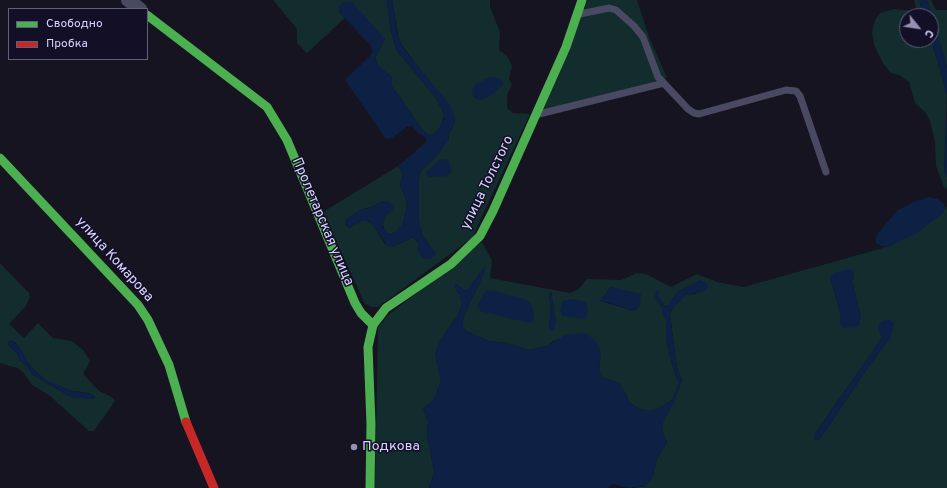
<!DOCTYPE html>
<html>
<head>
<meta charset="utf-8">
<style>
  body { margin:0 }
  #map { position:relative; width:947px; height:488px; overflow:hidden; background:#161421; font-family:Overpass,sans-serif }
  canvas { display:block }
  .legend { position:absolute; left:8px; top:8px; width:140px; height:52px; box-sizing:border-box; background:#130f26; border:1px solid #625e7d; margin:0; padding:5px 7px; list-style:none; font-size:12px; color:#d9d4ff }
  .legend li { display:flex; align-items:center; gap:8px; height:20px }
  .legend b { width:20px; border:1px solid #625e7d }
  .north { position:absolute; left:899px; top:8px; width:40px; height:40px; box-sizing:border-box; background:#130f26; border:1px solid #625e7d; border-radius:50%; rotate:120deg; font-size:11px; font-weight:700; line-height:16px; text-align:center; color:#d9d4ff }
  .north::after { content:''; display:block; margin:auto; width:14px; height:18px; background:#9591b1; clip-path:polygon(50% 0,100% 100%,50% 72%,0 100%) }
</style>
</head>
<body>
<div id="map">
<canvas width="947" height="488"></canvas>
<ul class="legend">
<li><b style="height:5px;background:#4caf50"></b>Свободно</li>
<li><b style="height:5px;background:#c62828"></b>Пробка</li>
</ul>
<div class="north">С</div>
</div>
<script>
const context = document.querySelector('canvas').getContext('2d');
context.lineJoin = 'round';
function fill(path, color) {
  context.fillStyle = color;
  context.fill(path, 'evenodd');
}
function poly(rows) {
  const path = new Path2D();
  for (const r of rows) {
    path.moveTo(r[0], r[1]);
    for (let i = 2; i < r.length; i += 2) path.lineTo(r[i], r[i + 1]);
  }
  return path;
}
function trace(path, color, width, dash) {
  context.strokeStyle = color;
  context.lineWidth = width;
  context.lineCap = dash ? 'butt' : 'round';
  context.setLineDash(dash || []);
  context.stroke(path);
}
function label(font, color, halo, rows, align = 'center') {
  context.font = font + ' Overpass,sans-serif';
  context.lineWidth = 3;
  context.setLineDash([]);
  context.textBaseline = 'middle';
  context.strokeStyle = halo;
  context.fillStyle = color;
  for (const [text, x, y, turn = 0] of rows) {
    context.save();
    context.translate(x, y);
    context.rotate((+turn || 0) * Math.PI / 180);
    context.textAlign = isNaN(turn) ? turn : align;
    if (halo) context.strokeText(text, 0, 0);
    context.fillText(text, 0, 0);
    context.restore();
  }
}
const green = poly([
  [273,0,387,0,391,32,397,51,436,98,444,114,442,125,434,134,430,135,425,133,391,85,392,77,378,66,375,58,385,39,339,12,345,18,307,53,297,43,297,29],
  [392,0,490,0,490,7,500,32,499,50,507,56,512,66,509,79,512,84,507,95,507,108,513,113,530,114,472,238,378,307,372,307,365,304,323,212,398,166,402,173,400,186,405,196,407,206,403,224,395,232,389,234,385,231,382,223,388,212,382,201,375,206,360,210,345,224,349,228,363,220,367,221,373,225,385,244,392,247,410,239,414,239,418,242,419,254,435,253,422,234,419,222,419,178,421,171,438,154,449,139,448,135,454,125,455,117,399,41],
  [588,0,637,0,649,37,667,78,543,110],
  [914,0,919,0,924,16,907,16,907,40,931,39,947,95,944,171,947,177,947,189,944,187,936,166,935,142,930,121,926,113,915,103,909,82,899,75,891,73,883,63,874,45,872,32,875,20,880,13,894,9,913,11,916,8],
  [927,0,931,0,936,10,947,10,947,67],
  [947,207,947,488,635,488,645,486,652,479,657,459,667,442,662,431,663,421,668,412,682,380,677,368,670,315,672,309,685,295,696,294,700,281,679,291,667,306,664,305,658,296,655,297,662,308,662,313,666,319,666,340,674,371,678,380,678,386,672,400,658,409,649,411,639,409,629,402,626,394,614,381,602,378,599,371,600,364,555,340,547,346,528,350,507,343,489,341,466,331,462,326,464,316,485,271,485,267,467,290,462,289,457,284,454,286,460,295,462,305,457,316,440,341,435,354,441,380,434,400,423,408,428,421,427,434,434,472,429,488,375,488,378,328,387,316,482,242,492,261,490,278,570,293,579,289,587,279,621,280,637,273,646,274,671,287,697,274,717,282,744,287,890,246,940,215],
  [854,273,852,281,861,317,840,324,840,312,830,277],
  [611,287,640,305,634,311,600,301],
  [551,291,556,322,549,329,551,312,549,292],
  [878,328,891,337,871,363,820,439,816,440,814,438,816,432,877,345,882,337],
  [0,263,29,293,30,297,26,306,9,324,24,338,38,323,53,338,72,341,83,350,90,361,84,372,84,375,99,391,112,397,115,401,94,431,89,431,50,396,31,384,23,372,17,368,0,363],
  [9,341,15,342,32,368,47,381,72,391,89,393,94,399,71,397,33,375,28,367,20,361,17,353,8,345]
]);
const water = poly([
  [387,0,392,0,397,34,403,48,450,105,455,117,454,125,448,135,449,139,438,154,421,171,419,178,419,222,422,234,435,253,435,256,429,259,422,258,419,254,418,242,414,239,410,239,392,247,388,246,370,222,363,220,349,228,345,222,345,220,360,210,370,208,382,201,387,201,394,206,392,211,386,215,382,227,389,234,395,232,403,224,407,206,405,196,400,186,402,173,398,166,426,142,426,138,419,134,412,126,408,126,392,138,386,139,345,80,371,55,372,51,371,46,339,12,339,6,344,2,352,2,385,39,375,58,378,66,392,77,391,85,425,133,430,135,434,134,444,121,444,114,436,98,397,51,391,32],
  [919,0,927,0,944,55,947,67,947,95,931,39,931,16,924,16],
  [490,77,500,79,503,82,502,86,490,96,480,100,476,99,472,94,473,88,476,84],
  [947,113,947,177,944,171],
  [441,159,446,159,449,161,451,172,448,176,429,177,426,172],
  [928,197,938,199,944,204,945,209,940,215,917,233,890,246,885,247,877,244,875,240,878,233,898,210,914,202],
  [485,266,485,271,464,316,462,326,466,331,489,341,507,343,528,350,547,346,565,335,587,333,599,345,601,354,599,371,602,377,620,383,629,402,639,409,649,411,658,409,672,400,678,386,678,380,674,371,666,340,666,319,662,313,662,308,655,297,656,292,659,290,658,296,664,305,667,306,679,291,700,280,707,284,708,288,705,291,685,295,672,309,670,315,677,368,682,380,674,403,663,421,662,431,667,442,657,459,652,479,645,486,629,488,613,484,607,488,429,488,434,472,427,434,428,421,423,408,434,400,441,380,435,354,440,341,457,316,462,305,460,295,454,286,457,284,462,289,467,290],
  [850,269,854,273,852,281,861,317,859,325,855,327,843,328,840,324,840,312,830,277,834,273],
  [611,287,641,294,640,305,634,311,606,302,599,302],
  [491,290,527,300,532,305,534,315,533,321,529,323,480,311,477,305,485,292],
  [551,291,556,322,554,330,550,331,549,329,551,312,549,292],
  [572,299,586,302,588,310,585,319,562,316,560,309,563,301],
  [885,320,891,320,894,323,891,337,871,363,820,439,816,440,814,438,816,432,877,345,882,337,878,328,880,323],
  [10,340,19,346,32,368,47,381,72,391,93,394,96,398,90,399,71,397,33,375,28,367,20,361,17,353,8,344]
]);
const lane = poly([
  [580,14,609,8,616,10,634,26,643,37,658,77,688,109,694,113,699,114,786,90,796,91,800,96,826,172],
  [539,114,664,83]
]);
const street = poly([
  [128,0,140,9]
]);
const fast = poly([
  [147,15,267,107,287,140,355,303,361,313,373,325],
  [0,158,138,305,148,320,169,365,186,422],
  [370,488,371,424,368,347,373,325,386,308,451,264,480,236,493,211,566,47,582,0]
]);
const jam = poly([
  [186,422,214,488]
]);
const markers = [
  [354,447,4,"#9591b1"]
];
const streetNames = [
  ["улица Толстого",488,183,-64],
  ["Пролетарская улица",322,222,67],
  ["улица Комарова",114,260,48]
];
const poiNames = [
  ["Подкова",362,447]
];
fill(green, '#132c2d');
fill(water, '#0d2144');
trace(lane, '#4a4962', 7);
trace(street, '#4a4962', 14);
trace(fast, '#4caf50', 9);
trace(jam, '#c62828', 9);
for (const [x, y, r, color] of markers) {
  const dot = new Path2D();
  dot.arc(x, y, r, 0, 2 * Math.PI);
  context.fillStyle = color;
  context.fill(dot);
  trace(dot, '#130f26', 1.5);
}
label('14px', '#d9d4ff', '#130f26', streetNames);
label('14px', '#d9d4ff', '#130f26', poiNames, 'left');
</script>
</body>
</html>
